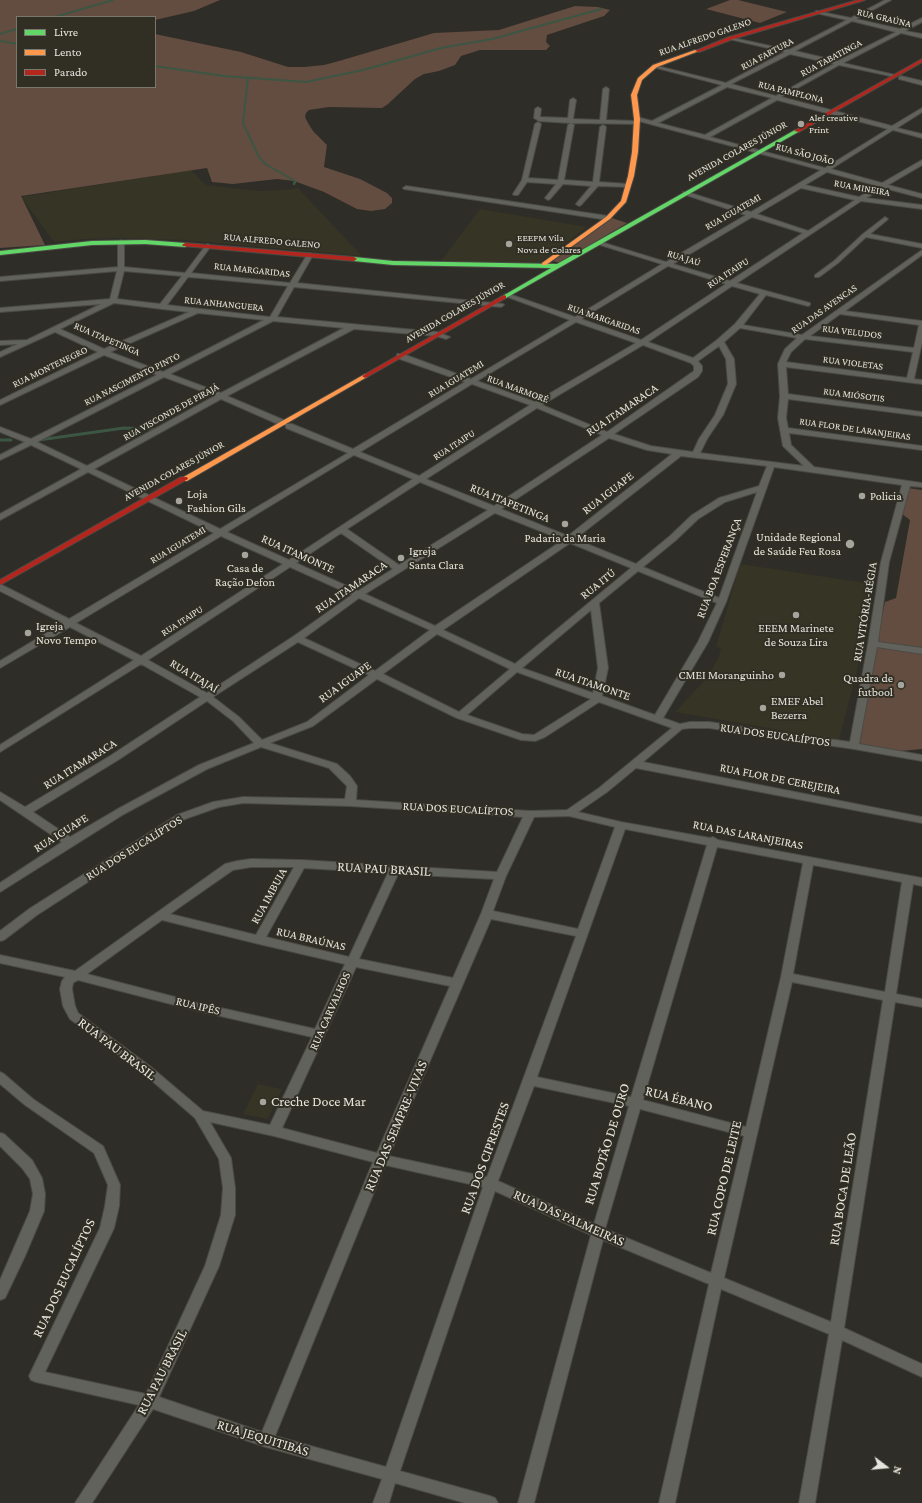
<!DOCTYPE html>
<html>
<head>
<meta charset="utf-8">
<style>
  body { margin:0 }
  #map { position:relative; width:922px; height:1503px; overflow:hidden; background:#2e2d27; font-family:"Crimson Pro",serif }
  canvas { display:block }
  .legend { position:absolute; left:16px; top:16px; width:140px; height:72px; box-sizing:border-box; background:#312f24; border:1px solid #79786e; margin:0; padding:5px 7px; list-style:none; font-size:12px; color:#e5e5de }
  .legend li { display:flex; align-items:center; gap:8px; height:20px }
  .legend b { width:20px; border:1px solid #79786e }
  .north { position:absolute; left:866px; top:1447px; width:40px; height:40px; -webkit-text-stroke:3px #312f24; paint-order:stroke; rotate:106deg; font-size:11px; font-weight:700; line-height:16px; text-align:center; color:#e5e5de }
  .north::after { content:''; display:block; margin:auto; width:14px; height:18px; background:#e5e5de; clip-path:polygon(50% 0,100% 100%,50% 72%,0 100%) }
</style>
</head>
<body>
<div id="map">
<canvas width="922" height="1503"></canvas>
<ul class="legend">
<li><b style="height:5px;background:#63d668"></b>Livre</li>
<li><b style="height:5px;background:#ff974d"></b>Lento</li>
<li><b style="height:5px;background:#b3261e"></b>Parado</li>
</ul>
<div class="north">N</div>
</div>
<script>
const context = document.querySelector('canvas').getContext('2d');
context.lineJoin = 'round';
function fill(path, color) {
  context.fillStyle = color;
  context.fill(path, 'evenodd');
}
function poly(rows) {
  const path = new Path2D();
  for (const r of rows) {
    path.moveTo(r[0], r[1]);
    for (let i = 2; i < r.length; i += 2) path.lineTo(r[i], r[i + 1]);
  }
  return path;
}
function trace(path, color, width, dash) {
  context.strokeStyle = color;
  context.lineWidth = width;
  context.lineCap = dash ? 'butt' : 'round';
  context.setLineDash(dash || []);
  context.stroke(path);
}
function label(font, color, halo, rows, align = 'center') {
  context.font = font + ' "Crimson Pro",serif';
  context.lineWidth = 4;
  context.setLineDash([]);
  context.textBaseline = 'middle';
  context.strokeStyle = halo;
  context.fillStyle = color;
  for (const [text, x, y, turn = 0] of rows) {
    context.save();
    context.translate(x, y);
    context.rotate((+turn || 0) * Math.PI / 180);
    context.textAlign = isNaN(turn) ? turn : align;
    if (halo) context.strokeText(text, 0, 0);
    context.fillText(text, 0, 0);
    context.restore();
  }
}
const built = poly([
  [191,170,206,185,259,191,284,190,298,188,362,256,185,240,116,238,85,239,54,242,21,197],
  [480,209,587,227,536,265,441,261],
  [740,564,873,584,857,670,839,740,675,712,705,680,718,659,721,648,716,647],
  [258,1084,282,1089,268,1119,243,1114]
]);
const green = poly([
  [0,0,220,0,194,11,155,20,155,17,17,17,17,87,155,87,155,34,241,52,288,67,304,67,324,65,339,61,434,33,499,30,575,6,598,7,610,10,604,16,547,35,546,42,550,46,546,50,480,50,461,56,455,65,439,71,424,74,415,79,388,104,382,108,329,107,309,110,306,113,305,117,308,123,313,131,327,145,324,167,360,179,387,193,392,198,392,203,385,209,371,211,357,209,324,192,294,181,277,179,233,184,212,182,207,168,21,196,45,245,0,248],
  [730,0,738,0,787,12,760,23,706,9],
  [612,218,627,223,560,263,553,261],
  [908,488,922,490,922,749,901,751,857,744,885,602,896,598,910,520,902,514]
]);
const streamFar2 = poly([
  [55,17,113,0],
  [0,34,17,29],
  [0,41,17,44],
  [155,66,224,76,306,82,363,70,441,48,492,39,601,9],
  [248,78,243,123,259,157,265,164,295,181,294,183]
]);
const streamFar1 = poly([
  [294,184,295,182]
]);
const stream = poly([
  [0,440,11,440],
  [39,440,124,428,153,429]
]);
const street = poly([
  [885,0,891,0,856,19,900,29,922,18,922,22,905,31,922,34,922,38,901,33,843,63,895,75,895,77,839,65,781,97,892,126,922,108,922,112,897,128,922,134,922,138,893,130,831,169,882,183,922,160,922,165,888,185,922,194,922,198,884,188,866,198,922,205,922,209,861,201,737,283,810,303,810,305,808,306,766,295,743,325,802,335,922,250,922,255,845,311,922,321,922,342,914,379,922,380,922,384,786,367,788,394,922,412,922,416,788,399,786,418,788,428,922,446,922,450,789,433,791,445,814,467,922,483,922,487,910,486,889,562,878,642,922,648,922,654,877,647,859,744,922,755,922,761,854,749,709,728,690,728,682,729,643,762,922,817,922,823,636,768,607,792,578,812,621,822,710,838,713,837,718,840,922,878,922,886,913,884,896,994,922,999,922,1007,895,1002,844,1328,922,1364,922,1377,842,1340,815,1503,799,1503,829,1334,721,1289,675,1503,659,1503,709,1284,603,1240,534,1503,518,1503,591,1235,495,1191,400,1471,490,1496,495,1498,498,1503,465,1503,395,1483,389,1503,373,1503,382,1479,266,1447,153,1409,92,1503,75,1503,139,1405,36,1382,31,1380,29,1376,100,1228,105,1206,108,1185,94,1153,25,1105,0,1084,0,1072,4,1074,33,1099,103,1146,120,1185,119,1206,114,1228,45,1372,146,1394,205,1266,221,1215,223,1188,219,1159,195,1118,143,1073,70,1019,63,1006,60,989,62,981,65,977,0,963,0,955,75,971,225,864,237,861,251,859,301,860,497,872,523,817,350,806,243,803,219,807,185,819,37,915,4,940,0,941,0,931,29,909,177,815,213,802,243,797,345,799,347,786,329,768,261,747,207,769,124,814,0,892,0,883,62,842,0,800,0,792,25,807,110,756,200,697,141,664,0,752,0,745,134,660,70,627,0,668,0,661,63,623,0,591,0,584,69,619,214,533,88,472,0,520,0,514,81,469,31,445,0,460,0,455,25,442,0,432,0,427,31,439,157,375,104,355,0,405,0,400,98,352,55,332,0,357,0,352,18,344,0,345,0,341,27,340,101,304,0,312,0,308,110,299,117,271,0,281,0,277,118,267,118,242,121,240,124,242,124,267,185,273,206,245,208,244,211,246,191,273,290,283,307,255,310,253,313,255,297,283,503,304,504,305,501,307,294,287,277,317,437,332,450,337,446,339,436,336,354,329,227,396,286,421,286,425,280,425,221,399,94,469,220,529,348,453,286,428,286,424,292,424,353,449,465,382,397,358,397,354,403,354,471,379,570,320,505,296,505,294,509,294,575,317,662,264,597,244,597,242,601,242,666,262,746,215,683,194,683,192,687,192,751,212,821,170,635,120,634,119,637,117,652,121,722,85,653,67,653,65,726,83,785,52,729,39,729,37,789,50,847,20,816,13,816,11,851,18,885,0],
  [852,21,896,32,838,61,795,51,852,21],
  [790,54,834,64,776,96,731,84,790,54],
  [727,87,772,98,705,135,658,123,727,87],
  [777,100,888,129,825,168,710,137,777,100],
  [827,172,878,186,859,197,805,185,827,172],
  [801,188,855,200,808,231,757,214,801,188],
  [752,217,803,233,730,281,673,264,752,217],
  [668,266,726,284,641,340,581,319,668,266],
  [124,271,182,276,160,304,117,299,124,271],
  [188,277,201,278,288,286,270,317,167,305,188,277],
  [732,286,760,294,735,324,717,340,693,358,648,342,732,286],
  [114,303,162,309,189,312,104,349,60,329,114,303],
  [198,313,264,320,163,372,110,352,198,313],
  [840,314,919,325,914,348,810,336,840,314],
  [273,321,344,328,221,393,170,374,273,321],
  [576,322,636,343,535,402,477,381,576,322],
  [740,328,797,338,785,349,778,364,780,396,778,418,783,446,804,466,700,453,707,439,723,415,736,384,734,359,724,342,740,328],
  [805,339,913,352,907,378,786,362,791,352,805,339],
  [643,345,691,363,694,366,694,371,607,432,542,405,643,345],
  [719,346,726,359,728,384,715,415,699,439,693,452,651,446,614,434,698,377,702,371,702,366,698,361,719,346],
  [164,377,215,396,87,466,37,442,164,377],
  [472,384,530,405,419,476,360,452,472,384],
  [537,408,602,435,494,506,426,479,537,408],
  [609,438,647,450,672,454,568,536,501,509,609,438],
  [354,455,413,479,289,560,227,532,354,455],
  [681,456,767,466,759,486,719,498,692,515,670,536,636,564,575,539,681,456],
  [774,467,902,485,881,562,868,644,850,742,709,722,690,722,680,724,663,718,708,642,726,602,774,467],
  [420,482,488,510,399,565,347,529,420,482],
  [757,492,719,598,643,567,676,540,698,519,725,502,757,492],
  [495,513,563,540,435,626,365,594,495,513],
  [341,533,393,569,358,591,296,563,341,533],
  [221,536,283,564,141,656,76,623,221,536],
  [570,543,631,568,515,664,443,630,570,543],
  [290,567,352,595,294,636,207,693,148,660,290,567],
  [638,571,717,603,698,642,655,715,602,696,608,668,599,603,638,571],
  [359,598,430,630,375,671,304,638,359,598],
  [591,610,598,668,593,693,522,668,591,610],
  [437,634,510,669,459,712,383,674,437,634],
  [298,642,369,675,307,722,262,740,239,717,213,697,298,642],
  [517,672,591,699,534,735,522,734,467,715,517,672],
  [377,679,457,718,521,740,535,741,545,737,599,702,672,728,599,788,567,810,530,811,356,800,357,786,350,776,337,764,270,743,313,726,377,679],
  [207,701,233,721,254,743,199,765,116,810,70,837,33,812,118,760,207,701],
  [569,816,615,827,578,929,493,911,506,876,534,817,569,816],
  [625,829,707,845,631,1097,537,1077,625,829],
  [717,847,803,863,781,977,746,1127,643,1100,717,847],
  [813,865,902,882,885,992,793,974,813,865],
  [251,867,294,867,256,935,170,914,233,870,251,867],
  [304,868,388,873,349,957,266,937,304,868],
  [398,874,494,879,481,914,453,978,359,959,398,874],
  [491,919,576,936,487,1177,389,1156,491,919],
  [162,920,259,944,345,964,315,1029,194,1002,87,974,162,920],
  [356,967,450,986,377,1153,282,1128,356,967],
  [78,980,194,1010,312,1037,270,1125,203,1111,151,1067,78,1013,75,1006,72,989,73,983,78,980],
  [792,982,883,1000,831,1322,724,1278,792,982],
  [534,1086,629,1106,594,1224,498,1181,534,1086],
  [640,1109,744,1136,711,1273,605,1229,640,1109],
  [210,1122,274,1136,373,1162,262,1432,159,1397,219,1266,235,1215,235,1188,231,1158,210,1122],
  [385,1165,483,1187,386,1467,275,1436,385,1165],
  [901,76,922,81,922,85,899,79,899,77,901,76],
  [606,87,609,89,606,120,636,121,639,123,638,124,570,123,539,121,534,118,535,109,538,107,541,109,540,117,568,118,570,100,573,98,576,100,573,119,600,120,603,89,606,87],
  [538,122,541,124,528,178,558,180,568,125,571,123,574,125,564,180,593,182,600,127,603,125,606,127,599,182,628,184,630,185,630,187,598,186,581,205,579,206,576,204,591,186,563,184,550,199,548,200,545,198,556,184,527,182,518,195,514,195,513,194,522,180,535,124,538,122],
  [406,186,608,216,611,218,608,220,404,189,403,188,406,186],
  [885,217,888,219,887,220,870,234,922,244,922,248,866,237,838,263,819,277,815,277,815,275,834,261,863,234,885,217],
  [0,1133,4,1134,32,1160,42,1178,45,1194,44,1211,25,1256,5,1298,0,1300,0,1280,30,1211,33,1194,30,1179,22,1168,0,1146,0,1133]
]);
const fast = poly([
  [795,130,800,131,506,298,501,297,551,268,393,265,354,261,351,259,354,257,393,261,557,264,795,130],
  [145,240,185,243,188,245,185,247,145,244,92,245,0,255,0,251,92,241,145,240]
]);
const slow = poly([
  [695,50,699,51,657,67,642,80,637,95,640,119,638,152,634,176,626,202,610,219,546,265,542,265,542,263,606,217,621,201,628,176,632,152,634,119,631,95,638,78,653,65,695,50],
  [365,374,367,375,367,377,187,481,181,481,180,479,365,374]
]);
const jam = poly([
  [858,0,865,0,733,39,699,52,695,51,729,37,858,0],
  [922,59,922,62,799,132,794,131,922,59],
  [185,243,354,257,357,259,354,261,183,246,182,245,185,243],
  [504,295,506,296,506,298,367,377,365,378,362,376,504,295],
  [181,477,187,477,188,479,0,585,0,580,181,477]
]);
const markers = [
  [801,124,4,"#a5a59e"],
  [509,244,4,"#a5a59e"],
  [862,496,4,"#a5a59e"],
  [179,501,4,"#a5a59e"],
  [565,524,4,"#a5a59e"],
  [850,544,5,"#a5a59e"],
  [245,555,4,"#a5a59e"],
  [401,558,4,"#a5a59e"],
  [796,615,4,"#a5a59e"],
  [28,633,4,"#a5a59e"],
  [782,675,4,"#a5a59e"],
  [901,685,4,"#a5a59e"],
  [763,708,4,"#a5a59e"],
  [263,1102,4,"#a5a59e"]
];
const farStreetnames = [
  ["RUA GRAÚNA",884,18,13],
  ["RUA ALFREDO GALENO",705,37,-19],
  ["RUA FARTURA",767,54,-28],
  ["RUA TABATINGA",831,58,-28],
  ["RUA PAMPLONA",791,92,14],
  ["AVENIDA COLARES JÚNIOR",737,151,-29],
  ["RUA SÃO JOÃO",805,154,15],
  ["RUA MINEIRA",862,188,10],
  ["RUA IGUATEMI",733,212,-30],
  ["RUA ALFREDO GALENO",272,241,5],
  ["RUA JAÚ",684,258,17],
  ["RUA MARGARIDAS",252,270,6],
  ["RUA ITAIPU",728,273,-33],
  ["RUA ANHANGUERA",224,304,6],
  ["RUA DAS AVENCAS",824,309,-35],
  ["AVENIDA COLARES JÚNIOR",455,312,-30],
  ["RUA MARGARIDAS",604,319,19],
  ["RUA VELUDOS",852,332,7],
  ["RUA ITAPETINGA",107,339,23],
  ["RUA VIOLETAS",853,363,7],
  ["RUA MONTENEGRO",50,367,-26],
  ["RUA NASCIMENTO PINTO",132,379,-27],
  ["RUA IGUATEMI",456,379,-31],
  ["RUA MARMORÉ",518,389,20],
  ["RUA MIÓSOTIS",854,395,7],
  ["RUA VISCONDE DE PIRAJÁ",171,412,-29],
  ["RUA FLOR DE LARANJEIRAS",855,429,8],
  ["RUA ITAIPU",454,445,-33],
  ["AVENIDA COLARES JÚNIOR",174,471,-29],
  ["RUA IGUATEMI",178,545,-31],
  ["RUA ITAIPU",182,621,-33]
];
const farPoinames = [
  ["Alef creative",809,118],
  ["Print",809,130],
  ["EEEFM Vila",517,238],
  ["Nova de Colares",517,250]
];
const streetNames = [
  ["RUA ITAMARACA",622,410,-34],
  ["RUA IGUAPE",608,493,-38],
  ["RUA ITAPETINGA",510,503,22],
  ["RUA ITAMONTE",298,554,24],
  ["RUA BOA ESPERANÇA",719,568,-69],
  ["RUA ITÚ",598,584,-39],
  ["RUA ITAMARACA",351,587,-34],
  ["RUA VITÓRIA-RÉGIA",865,612,-81],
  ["RUA ITAJAÍ",194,676,31],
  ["RUA IGUAPE",345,682,-36],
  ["RUA ITAMONTE",593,684,19],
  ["RUA DOS EUCALÍPTOS",775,735,8],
  ["RUA ITAMARACA",80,764,-32],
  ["RUA FLOR DE CEREJEIRA",780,779,11],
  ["RUA DOS EUCALÍPTOS",458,809,3],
  ["RUA IGUAPE",61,833,-32],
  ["RUA DAS LARANJEIRAS",748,835,11],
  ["RUA DOS EUCALÍPTOS",134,848,-32],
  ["RUA IMBUIA",269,896,-61],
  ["RUA BRAÚNAS",311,939,13],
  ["RUA IPÊS",198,1006,13],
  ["RUA CARVALHOS",330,1011,-66]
];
const poiNames = [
  ["Loja",187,494],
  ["Fashion Gils",187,508],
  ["Policia",870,496],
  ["Unidade Regional",841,537,"right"],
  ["de Saúde Feu Rosa",841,551,"right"],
  ["Padaria da Maria",565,538,"center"],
  ["Igreja",409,551],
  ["Santa Clara",409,565],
  ["Casa de",245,568,"center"],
  ["Ração Defon",245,582,"center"],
  ["Igreja",36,626],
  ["Novo Tempo",36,640],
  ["EEEM Marinete",796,628,"center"],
  ["de Souza Lira",796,642,"center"],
  ["CMEI Moranguinho",774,675,"right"],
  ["Quadra de",893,678,"right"],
  ["futbool",893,692,"right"],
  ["EMEF Abel",771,701],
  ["Bezerra",771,715]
];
const nearStreetnames = [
  ["RUA PAU BRASIL",384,869,3],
  ["RUA PAU BRASIL",117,1049,37],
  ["RUA ÉBANO",679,1099,14],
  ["RUA DAS SEMPRE-VIVAS",396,1126,-67],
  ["RUA BOTÃO DE OURO",607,1144,-73],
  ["RUA DOS CIPRESTES",485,1158,-70],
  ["RUA COPO DE LEITE",724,1178,-77],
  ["RUA BOCA DE LEÃO",843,1189,-81],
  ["RUA DAS PALMEIRAS",569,1218,24],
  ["RUA DOS EUCALÍPTOS",64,1278,-65],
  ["RUA PAU BRASIL",162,1372,-63],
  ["RUA JEQUITIBÁS",263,1438,17]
];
const nearPoinames = [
  ["Creche Doce Mar",271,1102]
];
fill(built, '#363424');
fill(green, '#634c40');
trace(streamFar2, '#3c5644', 2);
trace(streamFar1, '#3c5644', 2.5);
trace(stream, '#3c5644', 3);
trace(street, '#4b4b46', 2);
trace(fast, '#4b4b46', 2);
trace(slow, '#4b4b46', 2);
trace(jam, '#4b4b46', 2);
fill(street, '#62625d');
fill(fast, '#63d668');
fill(slow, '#ff974d');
fill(jam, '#b3261e');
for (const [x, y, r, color] of markers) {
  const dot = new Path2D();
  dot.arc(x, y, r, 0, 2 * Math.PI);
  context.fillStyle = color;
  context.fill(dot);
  trace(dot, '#312f24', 1.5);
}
label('10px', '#e5e5de', '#312f24', farStreetnames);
label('10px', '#e5e5de', '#312f24', farPoinames, 'left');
label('12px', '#e5e5de', '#312f24', streetNames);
label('12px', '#e5e5de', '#312f24', poiNames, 'left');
label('14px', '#e5e5de', '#312f24', nearStreetnames);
label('14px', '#e5e5de', '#312f24', nearPoinames, 'left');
</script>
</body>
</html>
